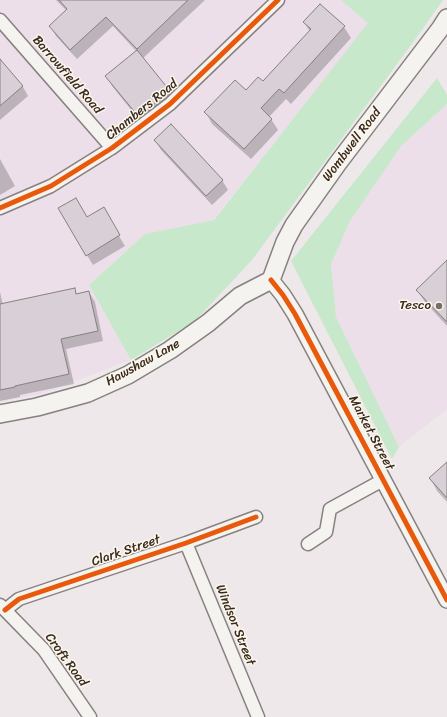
<!DOCTYPE html>
<html>
<head>
<meta charset="utf-8">
<style>
  body { margin:0 }
  canvas { display:block; background:#eee8eb }
</style>
</head>
<body>
<canvas width="447" height="717"></canvas>
<script>
const context = document.querySelector('canvas').getContext('2d');
context.lineJoin = 'round';
function fill(path, color) {
  context.fillStyle = color;
  context.fill(path, 'evenodd');
}
function poly(rows) {
  const path = new Path2D();
  for (const r of rows) {
    path.moveTo(r[0], r[1]);
    for (let i = 2; i < r.length; i += 2) path.lineTo(r[i], r[i + 1]);
  }
  return path;
}
function trace(path, color, width, dash) {
  context.strokeStyle = color;
  context.lineWidth = width;
  context.lineCap = dash ? 'butt' : 'round';
  context.setLineDash(dash || []);
  context.stroke(path);
}
function label(font, color, halo, rows, align = 'center') {
  context.font = font + ' Sriracha,sans-serif';
  context.lineWidth = 3;
  context.setLineDash([]);
  context.textBaseline = 'middle';
  context.strokeStyle = halo;
  context.fillStyle = color;
  for (const [text, x, y, turn = 0] of rows) {
    context.save();
    context.translate(x, y);
    context.rotate((+turn || 0) * Math.PI / 180);
    context.textAlign = isNaN(turn) ? turn : align;
    if (halo) context.strokeText(text, 0, 0);
    context.fillText(text, 0, 0);
    context.restore();
  }
}
const built = poly([
  [0,0,341,0,369,23,213,220,145,234,89,285,131,360,41,394,0,402],
  [447,104,447,409,399,447,336,317,331,264,350,221,401,146]
]);
const green = poly([
  [341,0,443,0,414,41,252,260,195,321,131,360,89,285,145,234,214,220,368,23],
  [437,78,447,95,447,104,401,146,350,221,331,264,336,317,399,447,392,459,291,261]
]);
const shadow = poly([
  [56,0,205,0,142,59,169,92,174,102,144,126,112,86,107,76,137,52,113,26,77,59,56,36,50,26,67,11],
  [320,5,344,27,351,38,291,104,286,99,269,117,271,119,278,130,251,159,212,124,206,112,263,83,310,32,304,22],
  [0,61,23,87,28,96,0,120],
  [155,140,222,180,228,190,212,205,161,150],
  [0,159,15,186,0,195],
  [59,209,87,218,103,209,125,246,93,265],
  [447,262,447,326,425,302,417,290],
  [74,290,77,295,89,292,95,302,103,341,66,349,74,384,20,395,20,397,0,401,0,292,3,305],
  [447,463,447,502,437,491,430,478]
]);
const building = poly([
  [59,0,188,0,137,49,106,17,70,50,49,26,67,9,59,0],
  [320,4,345,26,284,93,279,89,261,108,272,119,244,149,204,112,235,80,246,90,258,77,263,81,311,29,303,22,320,4],
  [137,50,170,91,138,116,105,76,137,50],
  [0,59,23,86,0,106,0,59],
  [171,124,223,180,206,196,154,140,171,124],
  [76,198,87,217,104,207,120,235,86,256,58,208,76,198],
  [447,260,447,322,416,290,447,260],
  [75,288,76,294,89,291,98,331,61,339,69,374,15,386,15,387,0,390,0,304,75,288],
  [447,462,447,498,429,478,447,462]
]);
const minor = poly([
  [0,20,112,148],
  [0,208,51,186,112,148,170,104,278,0],
  [186,543,258,717],
  [308,544,326,532,330,509,383,480],
  [0,605,44,650,90,717],
  [5,610,19,599,186,543,256,517]
]);
const tertiary = poly([
  [271,280,283,295,295,314,447,600]
]);
const secondary = poly([
  [0,414,37,407,88,393,128,375,170,350,208,323,240,296,271,280,285,242,294,225,338,163,440,29,447,18]
]);
const cycleway = poly([
  [0,208,51,186,112,148,170,104,278,0],
  [271,280,283,295,295,314,447,600],
  [5,610,19,599,186,543,256,517]
]);
const markers = [
  [439,306,4,"#7a6c66"]
];
const streetNames = [
  ["Barrowfield Road",67,75,49],
  ["Chambers Road",142,110,-39],
  ["Wombwell Road",352,145,-53],
  ["Hawshaw Lane",143,363,-29],
  ["Market Street",371,433,62],
  ["Clark Street",126,551,-19],
  ["Windsor Street",235,625,68],
  ["Croft Road",66,660,54]
];
const poiNames = [
  ["Tesco",431,306]
];
fill(built, '#ecdfe9');
fill(green, '#c8e8cb');
fill(shadow, '#0003');
fill(building, '#d8cfd7');
trace(building, '#87817f', 1);
trace(minor, '#87817f', 15);
trace(tertiary, '#87817f', 18);
trace(secondary, '#87817f', 20);
trace(minor, '#f5f3f0', 12);
trace(tertiary, '#f5f3f0', 15);
trace(secondary, '#f5f3f0', 17);
trace(cycleway, '#e8590c', 5);
for (const [x, y, r, color] of markers) {
  const dot = new Path2D();
  dot.arc(x, y, r, 0, 2 * Math.PI);
  context.fillStyle = color;
  context.fill(dot);
  trace(dot, '#fbf7ec', 1.5);
}
label('13px', '#3b2a1e', '#fbf7ec', streetNames);
label('13px', '#3b2a1e', '#fbf7ec', poiNames, 'right');
</script>
</body>
</html>
